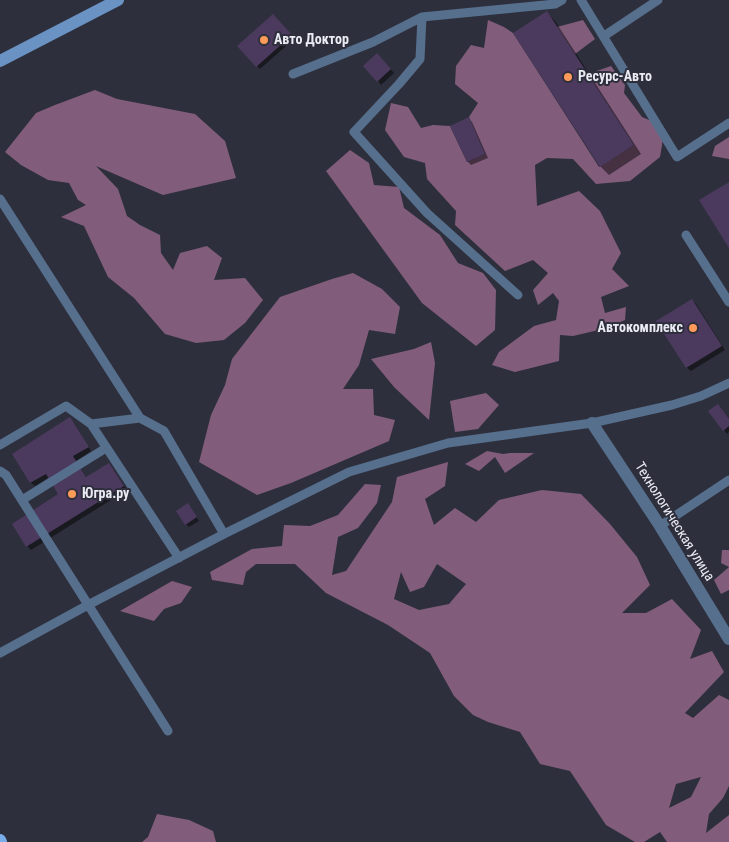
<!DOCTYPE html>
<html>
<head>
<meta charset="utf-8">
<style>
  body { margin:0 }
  canvas { display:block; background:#2e2f3c }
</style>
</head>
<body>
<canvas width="729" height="842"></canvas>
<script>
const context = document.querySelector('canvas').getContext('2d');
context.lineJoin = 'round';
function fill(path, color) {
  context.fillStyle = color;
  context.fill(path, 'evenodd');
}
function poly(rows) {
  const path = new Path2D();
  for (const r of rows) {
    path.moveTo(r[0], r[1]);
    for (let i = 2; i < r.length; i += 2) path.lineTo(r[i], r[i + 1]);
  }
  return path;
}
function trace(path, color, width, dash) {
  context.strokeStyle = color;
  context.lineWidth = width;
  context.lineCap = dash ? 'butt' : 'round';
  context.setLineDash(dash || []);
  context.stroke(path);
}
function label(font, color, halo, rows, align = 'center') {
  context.font = font + ' "Roboto Condensed",sans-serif';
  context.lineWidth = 4;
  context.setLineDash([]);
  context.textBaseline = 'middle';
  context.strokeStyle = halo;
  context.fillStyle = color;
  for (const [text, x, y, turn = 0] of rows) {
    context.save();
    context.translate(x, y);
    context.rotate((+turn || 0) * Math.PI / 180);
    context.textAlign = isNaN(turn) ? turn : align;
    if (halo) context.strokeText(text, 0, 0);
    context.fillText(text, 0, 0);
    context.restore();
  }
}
const forest = poly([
  [488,20,504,27,513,33,599,167,634,145,588,74,611,66,625,85,624,93,642,117,654,122,663,139,660,157,630,181,596,184,573,159,547,158,535,165,537,206,579,191,600,211,621,253,612,269,629,286,601,297,605,313,626,307,625,320,603,329,573,336,560,335,559,361,515,372,492,365,499,352,534,326,556,320,559,301,553,293,538,305,533,290,548,273,533,260,505,271,455,225,456,211,427,179,425,163,404,157,385,130,391,103,408,107,421,128,433,125,450,126,467,162,485,154,469,117,478,103,455,84,456,66,471,45,484,48],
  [583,20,595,39,575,54,557,27],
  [95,90,117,99,195,114,225,141,236,178,163,195,96,166,118,189,127,216,140,225,160,235,161,253,173,270,180,253,207,246,222,258,214,280,245,278,263,300,245,323,224,340,196,343,165,334,134,298,108,277,84,226,61,217,86,205,78,200,69,183,48,180,21,165,5,152,36,113,55,105],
  [729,137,729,159,712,156,715,146],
  [350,150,369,163,374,185,399,187,404,208,440,235,458,263,483,273,496,290,495,330,476,346,422,303,326,171],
  [353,273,382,289,400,307,395,334,369,330,359,365,343,389,373,389,374,415,395,420,389,441,291,483,257,495,199,462,211,415,225,385,232,359,280,297,332,279],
  [431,342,435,363,429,420,394,387,371,359,414,349],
  [486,393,499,405,478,429,455,432,450,401],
  [487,451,503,454,510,453,534,453,505,473,495,457,479,471,465,464],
  [448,462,445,486,425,499,434,525,455,508,476,522,499,500,542,490,581,494,610,524,637,557,650,585,622,613,646,613,672,599,701,630,690,659,712,651,724,672,685,713,693,718,719,695,729,700,729,786,723,798,709,814,706,833,729,815,729,842,667,842,660,832,644,842,635,842,606,825,570,771,540,764,520,732,488,722,473,715,454,696,430,653,388,625,326,593,295,564,256,564,246,572,243,585,212,580,210,572,252,549,282,546,284,525,310,526,338,515,365,484,381,485,377,503,358,528,338,537,332,575,346,571,392,502,397,477],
  [437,564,466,584,449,604,419,610,394,599,401,572,410,592,424,587],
  [701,777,691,797,669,808,676,784],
  [722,550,729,550,729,590,721,594,714,580,729,567,721,563],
  [172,581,192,587,181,603,164,609,154,621,120,611],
  [157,814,189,820,213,831,216,842,142,842,148,837]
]);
const shadow = poly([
  [547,13,555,21,641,154,609,175,601,167,515,34],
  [273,16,294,39,260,69,239,46],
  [381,58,394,73,381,85,378,81],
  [468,119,472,122,488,158,471,165,468,162,451,127],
  [692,300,696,304,725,350,691,371,687,368,658,322],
  [729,419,729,432,727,434,724,430],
  [74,423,91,451,76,461,87,478,109,464,112,468,127,490,31,550,27,546,13,524,60,495,49,477,35,486,31,483,13,454],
  [191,508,199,521,189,527,186,524]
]);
const building = poly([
  [547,11,634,145,600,167,513,33],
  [273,14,292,35,256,67,237,46],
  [377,53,391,69,377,82,363,66],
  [469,117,485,154,467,162,450,126],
  [729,182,729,248,699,200],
  [692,299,722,346,686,368,656,321],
  [718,404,729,419,729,426,723,431,708,411],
  [70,417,89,447,73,456,86,477,109,463,124,486,26,547,12,524,58,494,46,474,30,483,12,454],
  [188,503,197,517,185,525,176,511]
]);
const lane = poly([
  [581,0,677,157,729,123],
  [422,17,420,59,399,84,354,132,427,213,518,295],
  [604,36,658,0],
  [293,74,373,42,422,17,555,4,562,0],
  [0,199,140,418],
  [686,235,729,302],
  [91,424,140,418,164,431,224,534],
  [0,445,66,406,91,424,179,558],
  [0,471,6,475,168,731],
  [22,500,106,448],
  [660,526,729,480],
  [0,653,88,605,224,534,349,472,448,443,592,423,672,405,701,396,729,383]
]);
const street = poly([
  [592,423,660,526,729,639]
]);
const secondary = poly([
  [0,61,118,0]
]);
const primary = poly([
  [0,840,1,842]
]);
const markers = [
  [264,40,5,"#ff9b5a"],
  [568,77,5,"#ff9b5a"],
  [693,328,5,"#ff9b5a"],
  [72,494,5,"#ff9b5a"]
];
const poiNames = [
  ["Авто Доктор",274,40],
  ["Ресурс-Авто",578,77],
  ["Автокомплекс",683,328,"right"],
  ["Югра.ру",82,494]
];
const streetNames = [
  ["Технологическая улица",674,522,58]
];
fill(forest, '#815d7b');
fill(shadow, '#0007');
fill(building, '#4b395e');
trace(lane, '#566f8d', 9);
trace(street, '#566f8d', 12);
trace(secondary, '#6a92c2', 12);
trace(primary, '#79adea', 12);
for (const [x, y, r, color] of markers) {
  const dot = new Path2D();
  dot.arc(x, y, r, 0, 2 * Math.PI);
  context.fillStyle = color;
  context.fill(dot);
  trace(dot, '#2e2f3c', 2);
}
label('bold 14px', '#eaebf3', '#2e2f3c', poiNames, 'left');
label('14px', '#eaebf3', '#2e2f3c', streetNames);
</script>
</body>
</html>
